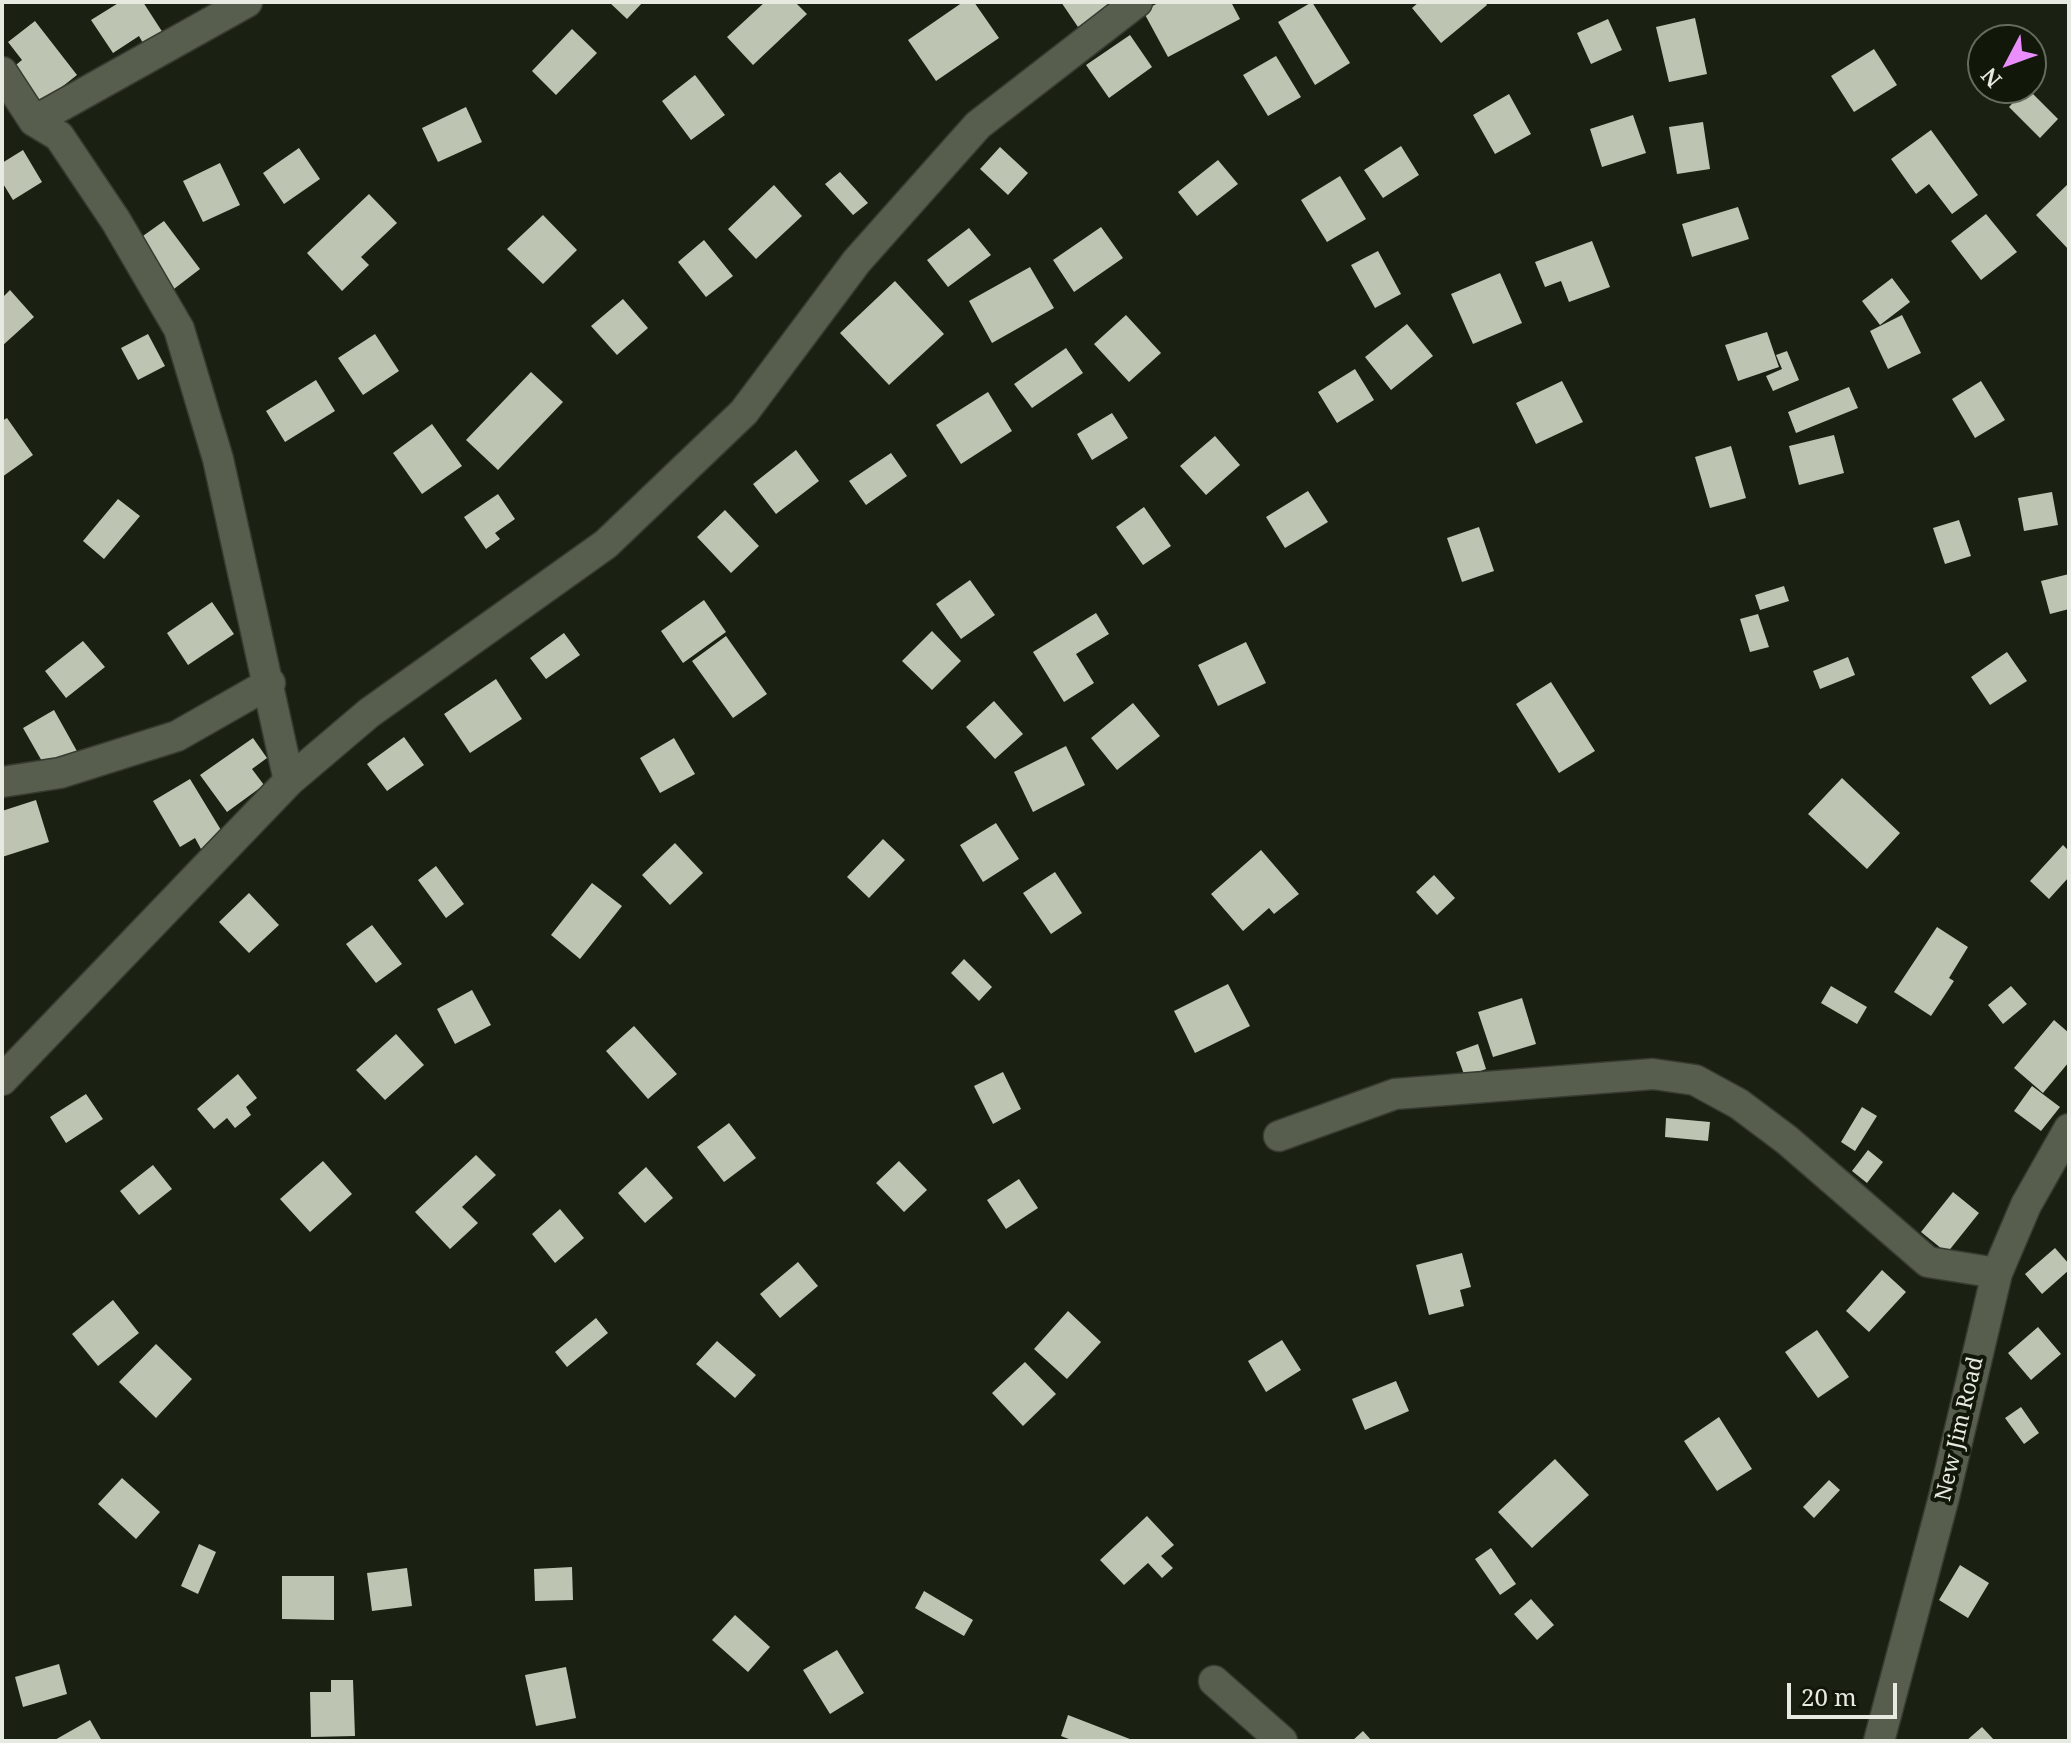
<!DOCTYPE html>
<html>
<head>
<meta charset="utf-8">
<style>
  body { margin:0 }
  #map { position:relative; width:2071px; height:1743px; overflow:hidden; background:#1a2012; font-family:"Noto Serif",serif }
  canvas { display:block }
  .frame { position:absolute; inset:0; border:4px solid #e6eae1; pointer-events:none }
  .north { position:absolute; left:1967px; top:24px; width:80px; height:80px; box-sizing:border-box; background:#111709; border:2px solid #666b5f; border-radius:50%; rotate:229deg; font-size:22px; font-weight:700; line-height:32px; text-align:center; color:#e6eae1 }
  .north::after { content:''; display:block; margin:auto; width:28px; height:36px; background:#ea8dfd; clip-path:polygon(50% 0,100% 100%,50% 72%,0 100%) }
  .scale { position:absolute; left:1787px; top:1683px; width:110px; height:36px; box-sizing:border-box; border:4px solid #e6eae1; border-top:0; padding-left:10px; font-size:24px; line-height:28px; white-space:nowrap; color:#e6eae1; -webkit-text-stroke:6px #111709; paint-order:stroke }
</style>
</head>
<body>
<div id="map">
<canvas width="2071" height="1743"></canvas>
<div class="frame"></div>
<div class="north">N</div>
<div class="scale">20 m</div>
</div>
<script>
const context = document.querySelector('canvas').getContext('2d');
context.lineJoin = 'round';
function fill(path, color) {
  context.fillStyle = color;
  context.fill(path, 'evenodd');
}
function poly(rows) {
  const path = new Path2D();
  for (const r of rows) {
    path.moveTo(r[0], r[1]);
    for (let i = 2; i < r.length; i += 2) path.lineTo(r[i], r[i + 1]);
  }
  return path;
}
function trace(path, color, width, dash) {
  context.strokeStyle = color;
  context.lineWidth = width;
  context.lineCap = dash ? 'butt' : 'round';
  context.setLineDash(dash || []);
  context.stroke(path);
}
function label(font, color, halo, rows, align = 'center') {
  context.font = font + ' "Noto Serif",serif';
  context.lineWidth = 8;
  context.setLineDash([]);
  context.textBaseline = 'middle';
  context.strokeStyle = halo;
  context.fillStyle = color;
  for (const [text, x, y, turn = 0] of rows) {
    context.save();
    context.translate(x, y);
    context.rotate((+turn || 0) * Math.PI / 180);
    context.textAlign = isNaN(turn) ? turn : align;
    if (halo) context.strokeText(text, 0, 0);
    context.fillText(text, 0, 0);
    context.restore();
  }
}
const building = poly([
  [120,2,143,2,163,33,144,45,139,36,113,53,91,20],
  [609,2,643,2,627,19],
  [765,2,795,2,807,14,753,65,727,37],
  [963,2,974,2,999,38,936,81,908,40],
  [1061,2,1116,2,1078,27],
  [1160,2,1231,2,1240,19,1168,57,1143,11],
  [1312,2,1350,63,1315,85,1278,22],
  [1419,2,1485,2,1487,5,1441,43,1412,8],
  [1695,18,1707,74,1669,82,1656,27],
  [1608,19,1622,50,1591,64,1577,33],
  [35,21,77,75,34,109,6,73,22,60,8,42],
  [572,29,597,53,556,95,532,71],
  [1130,35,1152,67,1109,98,1086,65],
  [1874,49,1897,85,1854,112,1831,76],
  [1276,56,1301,97,1268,116,1243,75],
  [695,75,725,115,691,140,662,101],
  [2027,88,2058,119,2040,138,2009,107],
  [1509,94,1531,134,1495,154,1473,115],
  [466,107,482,142,438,162,422,128],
  [1633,115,1646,153,1602,167,1590,129],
  [1703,122,1710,169,1677,174,1669,127],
  [1931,130,1978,195,1952,214,1929,184,1916,194,1891,159],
  [1401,146,1419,175,1383,198,1364,170],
  [1000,147,1028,173,1008,195,980,169],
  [299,148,320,179,284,204,263,173],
  [23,150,42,182,13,200,2,182,2,163],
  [1218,160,1238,184,1197,216,1178,192],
  [220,163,240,205,203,222,183,181],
  [840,172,868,203,853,215,825,184],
  [1340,176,1366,219,1327,242,1301,200],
  [2069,183,2069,250,2036,215],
  [774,185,802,216,756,259,728,229],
  [369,194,397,223,361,257,369,265,342,291,307,253],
  [1738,207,1749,239,1692,257,1682,224],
  [1986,214,2017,252,1981,280,1951,241],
  [543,215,577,250,543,284,507,249],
  [164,221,200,269,170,292,133,243],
  [1101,227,1123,258,1074,292,1053,260],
  [969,228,991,255,948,287,927,260],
  [704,240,733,276,706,297,678,262],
  [1592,241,1610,287,1569,302,1561,281,1545,287,1535,262],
  [1378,251,1401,294,1375,308,1351,265],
  [1030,267,1054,308,992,343,969,301],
  [1500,273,1522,323,1473,344,1451,294],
  [1892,278,1910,302,1880,325,1862,301],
  [895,281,944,334,889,385,840,333],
  [10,290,34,317,2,346,2,298],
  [623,299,648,328,617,355,591,326],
  [1126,315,1161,353,1129,382,1094,344],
  [1902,315,1921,353,1888,369,1870,331],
  [1407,324,1433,356,1391,390,1365,357],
  [1767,332,1779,367,1738,381,1725,345],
  [148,334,165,366,138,380,121,348],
  [375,334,399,371,363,395,338,358],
  [1066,348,1083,373,1032,408,1014,384],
  [1787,351,1799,380,1773,391,1766,376,1782,369,1776,355],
  [1355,369,1374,400,1337,423,1318,392],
  [531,372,563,402,498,470,466,440],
  [316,380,335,411,285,442,266,411],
  [1562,381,1583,422,1536,444,1516,403],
  [1981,381,2005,420,1975,438,1952,399],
  [1849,387,1858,408,1796,433,1788,412],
  [988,392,1012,431,961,464,936,425],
  [1112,413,1128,438,1092,460,1077,434],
  [7,418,33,455,2,477,2,421],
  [432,424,462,466,422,494,393,453],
  [1834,435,1844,473,1799,485,1789,446],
  [1215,436,1240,465,1206,495,1180,466],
  [1731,446,1746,498,1710,508,1695,457],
  [796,450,819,481,776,514,753,484],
  [891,453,907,476,866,505,849,481],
  [1308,491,1328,522,1285,548,1266,517],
  [2052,492,2058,525,2024,531,2018,498],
  [498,494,515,519,495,533,500,539,486,549,464,517],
  [118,499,140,516,104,559,83,541],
  [1144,507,1171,546,1143,565,1116,527],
  [725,510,759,546,731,573,697,537],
  [1959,520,1971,556,1945,564,1933,528],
  [1479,527,1494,571,1462,582,1447,538],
  [2069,574,2069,609,2050,614,2041,581],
  [970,580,995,615,961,639,936,604],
  [1784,586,1789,601,1760,610,1755,595],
  [704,600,726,632,683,663,661,631],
  [212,602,234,634,188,665,167,633],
  [1096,613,1109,634,1076,654,1094,683,1064,702,1033,652],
  [1758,614,1769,647,1750,652,1740,619],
  [932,631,961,661,932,690,902,661],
  [564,633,580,655,546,679,530,658],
  [726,636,767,694,733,718,692,661],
  [83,641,105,667,66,698,45,671],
  [1246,642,1266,683,1218,706,1198,665],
  [2007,652,2027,681,1990,705,1971,677],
  [1848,657,1855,675,1820,689,1813,671],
  [496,679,522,719,470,753,444,714],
  [1551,682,1595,751,1559,773,1516,704],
  [994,701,1023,734,995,759,966,727],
  [1133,703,1160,736,1117,770,1091,738],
  [54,710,78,753,47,770,23,728],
  [404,737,424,765,387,791,367,764],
  [253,738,267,758,252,769,264,785,227,812,200,775],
  [674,738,695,774,660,793,640,758],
  [1066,746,1085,785,1033,812,1014,772],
  [1842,778,1900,833,1867,869,1808,814],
  [190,779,224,835,201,849,195,838,180,847,153,801],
  [36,800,49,842,2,857,2,811],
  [996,823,1019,859,983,882,960,845],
  [883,839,905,860,869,898,847,877],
  [675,843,703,873,670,905,642,875],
  [2063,845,2069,851,2069,877,2049,899,2030,881],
  [1261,850,1299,894,1274,914,1269,908,1243,931,1211,894],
  [436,866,464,904,446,918,418,880],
  [1055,872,1082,913,1051,934,1023,893],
  [1434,875,1455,898,1437,915,1416,892],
  [592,883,622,906,580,959,551,935],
  [249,893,279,925,249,953,219,922],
  [372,925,402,964,376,983,346,944],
  [1937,927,1968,947,1949,978,1954,981,1931,1016,1894,992],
  [964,959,992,987,979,1001,951,973],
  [1228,984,1250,1026,1195,1053,1174,1011],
  [1831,986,1867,1007,1857,1024,1821,1003],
  [2011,986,2027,1004,2003,1024,1988,1005],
  [472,990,491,1025,455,1044,437,1009],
  [1522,998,1536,1044,1493,1057,1478,1012],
  [2054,1020,2069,1033,2069,1062,2043,1093,2014,1068],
  [634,1026,677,1074,648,1099,606,1051],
  [396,1034,424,1065,385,1100,356,1070],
  [1478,1044,1486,1069,1465,1077,1456,1052],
  [1003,1072,1021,1109,993,1124,974,1086],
  [238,1074,257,1098,246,1107,251,1115,235,1128,227,1118,214,1129,197,1109],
  [2032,1086,2060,1107,2041,1131,2014,1111],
  [86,1094,103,1119,66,1143,50,1117],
  [1862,1107,1877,1116,1855,1151,1841,1142],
  [1666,1118,1710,1122,1708,1141,1665,1137],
  [729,1123,756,1158,724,1182,697,1147],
  [1868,1150,1883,1162,1867,1183,1852,1171],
  [476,1155,496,1175,462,1207,478,1223,450,1249,415,1212],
  [323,1161,352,1194,310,1232,280,1199],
  [899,1161,927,1190,904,1212,876,1183],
  [153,1165,172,1189,139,1215,120,1191],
  [646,1167,673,1198,645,1223,618,1193],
  [1019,1179,1038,1208,1006,1229,987,1200],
  [1953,1192,1979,1213,1947,1253,1921,1232],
  [560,1209,584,1238,555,1263,532,1234],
  [2055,1248,2069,1264,2069,1270,2042,1294,2025,1274],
  [1462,1253,1471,1287,1460,1290,1464,1306,1429,1315,1416,1265],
  [798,1262,818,1286,780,1318,760,1294],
  [1882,1270,1906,1292,1869,1332,1846,1311],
  [113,1300,139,1333,98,1366,72,1334],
  [1068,1311,1101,1342,1067,1379,1034,1349],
  [596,1318,608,1333,567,1367,555,1352],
  [2038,1327,2061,1354,2031,1380,2008,1353],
  [1817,1330,1849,1377,1818,1398,1785,1352],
  [1282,1340,1301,1370,1266,1392,1248,1361],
  [717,1341,756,1375,735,1398,696,1364],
  [156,1344,192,1379,156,1418,119,1382],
  [1025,1362,1056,1394,1023,1426,992,1393],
  [1396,1381,1409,1411,1365,1430,1352,1399],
  [2021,1407,2039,1433,2024,1444,2005,1418],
  [1719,1417,1752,1469,1717,1491,1684,1441],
  [1555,1459,1589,1495,1532,1548,1498,1512],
  [122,1478,160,1512,136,1539,98,1504],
  [1829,1480,1840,1490,1814,1518,1803,1507],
  [1147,1516,1174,1545,1161,1556,1173,1568,1162,1578,1148,1563,1124,1585,1100,1560],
  [199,1544,216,1552,198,1594,181,1586],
  [1491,1548,1516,1584,1500,1595,1475,1559],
  [1960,1565,1989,1583,1968,1618,1939,1600],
  [572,1567,573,1600,535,1601,534,1569],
  [407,1568,412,1606,372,1611,367,1573],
  [282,1576,334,1576,334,1620,282,1619],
  [924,1591,973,1620,964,1636,915,1608],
  [1531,1599,1554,1625,1537,1640,1514,1614],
  [735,1615,770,1647,748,1672,712,1640],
  [837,1650,864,1693,830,1714,803,1670],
  [59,1664,67,1694,23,1707,15,1677],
  [566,1667,576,1718,536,1726,525,1675],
  [331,1680,353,1680,355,1736,311,1737,310,1692,331,1692],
  [1068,1715,1135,1741,1074,1741,1061,1736],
  [90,1720,102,1741,53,1741],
  [1982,1727,1995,1741,1966,1741],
  [1363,1731,1372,1741,1352,1741]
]);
const street = poly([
  [2,72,34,121,59,136,116,221,179,329,218,459,289,781],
  [34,121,247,2],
  [2,782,60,773,177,736,270,683],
  [2,1080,289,781,369,713,606,544,744,412,857,261,978,125,1137,2],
  [1279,1136,1395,1094,1653,1074,1695,1080,1739,1104,1787,1140,1928,1262,1997,1273],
  [1214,1681,1282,1741],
  [1879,1741,1944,1497,1997,1273,2026,1205,2069,1129]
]);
const streetNames = [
  ["New Jim Road",1960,1429,-77]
];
fill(building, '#bdc5b2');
trace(street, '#373b32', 33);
trace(street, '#575e4d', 30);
label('22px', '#e6eae1', '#111709', streetNames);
</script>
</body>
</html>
